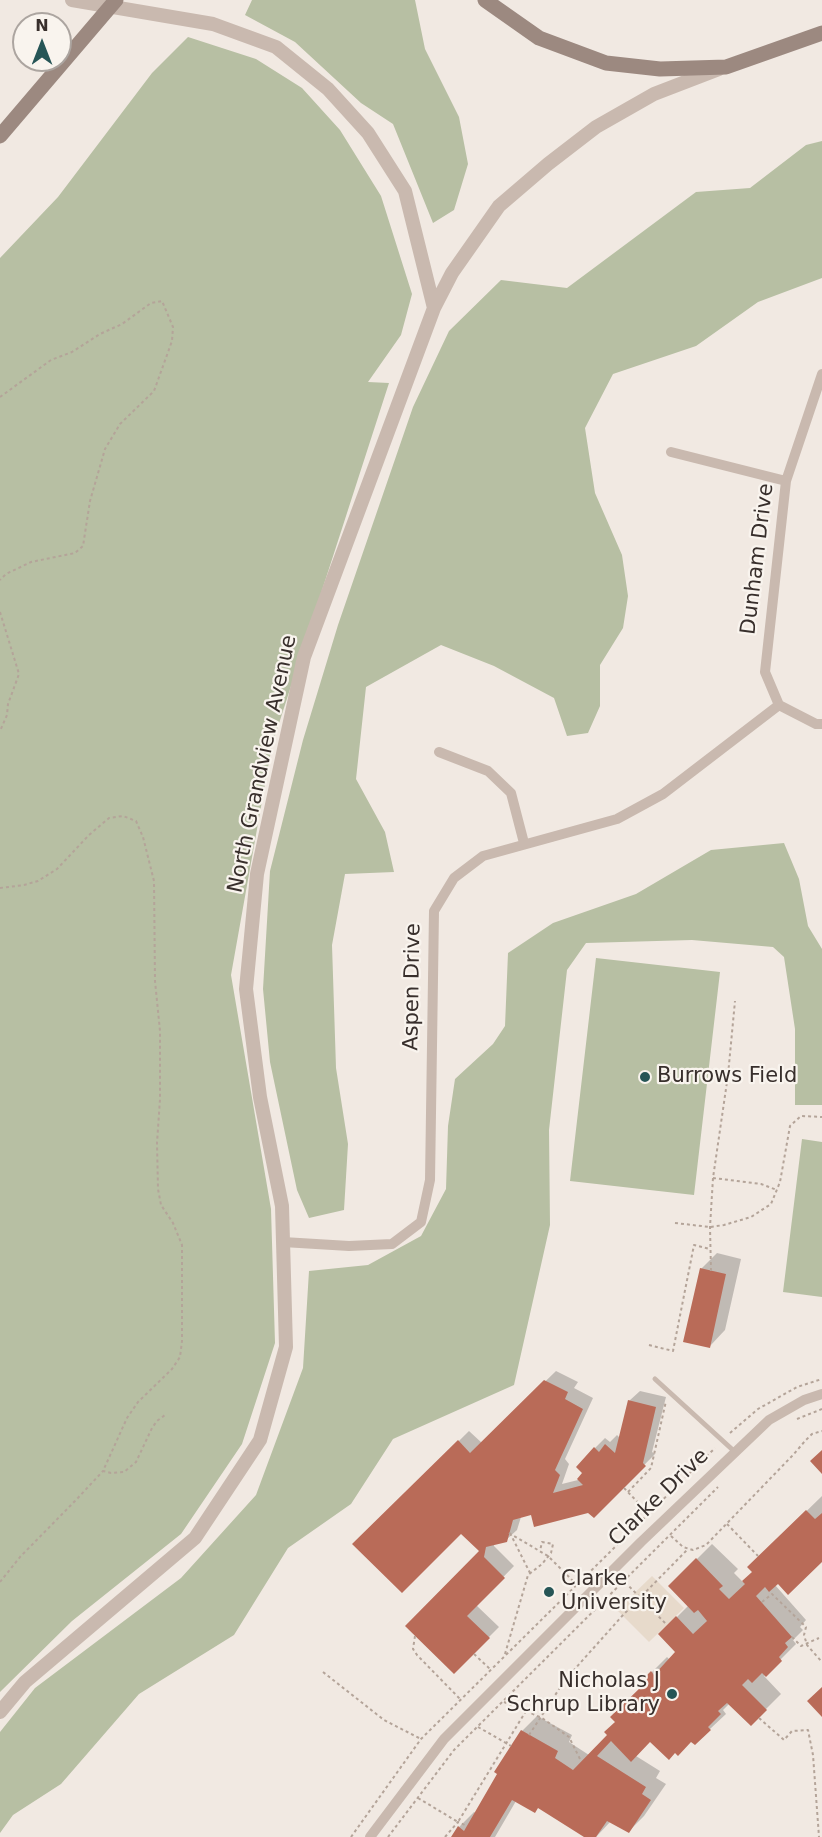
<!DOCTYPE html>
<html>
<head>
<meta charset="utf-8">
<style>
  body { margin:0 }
  #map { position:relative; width:822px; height:1837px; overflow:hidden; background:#f1e9e2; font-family:"DejaVu Sans",sans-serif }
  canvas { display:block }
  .north { position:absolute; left:12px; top:12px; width:60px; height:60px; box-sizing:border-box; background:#f9f4ee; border:2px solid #aca5a0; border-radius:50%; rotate:0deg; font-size:16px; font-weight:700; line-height:24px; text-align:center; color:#382f2c }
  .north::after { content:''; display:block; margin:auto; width:21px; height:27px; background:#265556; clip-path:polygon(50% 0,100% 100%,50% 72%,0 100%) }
</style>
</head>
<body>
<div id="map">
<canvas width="822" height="1837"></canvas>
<div class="north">N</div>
</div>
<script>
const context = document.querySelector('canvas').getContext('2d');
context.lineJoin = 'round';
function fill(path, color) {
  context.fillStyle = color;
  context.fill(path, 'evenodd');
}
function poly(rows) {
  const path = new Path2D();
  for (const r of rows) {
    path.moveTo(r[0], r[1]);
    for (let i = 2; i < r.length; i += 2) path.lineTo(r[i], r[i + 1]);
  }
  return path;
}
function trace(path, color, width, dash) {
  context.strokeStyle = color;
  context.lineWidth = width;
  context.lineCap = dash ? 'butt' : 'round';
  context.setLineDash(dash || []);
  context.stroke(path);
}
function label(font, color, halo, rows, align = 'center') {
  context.font = font + ' "DejaVu Sans",sans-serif';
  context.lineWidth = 4.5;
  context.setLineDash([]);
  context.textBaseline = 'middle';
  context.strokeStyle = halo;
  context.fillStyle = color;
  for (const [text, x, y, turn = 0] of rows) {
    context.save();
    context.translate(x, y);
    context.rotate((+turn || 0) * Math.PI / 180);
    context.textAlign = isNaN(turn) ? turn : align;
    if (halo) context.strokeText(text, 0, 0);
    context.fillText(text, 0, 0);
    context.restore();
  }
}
const green = poly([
  [252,0,415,0,425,49,459,117,468,164,454,210,433,223,393,124,361,103,295,42,245,15],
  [188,37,256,59,302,88,340,130,381,196,412,294,401,335,368,382,389,383,272,745,231,975,271,1209,275,1343,242,1444,181,1534,72,1621,0,1692,0,258,58,197,152,73],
  [822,141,822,278,758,302,696,346,613,374,585,428,595,493,622,555,628,596,623,628,600,665,600,706,588,733,567,736,554,698,494,666,441,645,366,687,356,779,385,832,394,872,345,874,332,945,336,1068,348,1144,344,1210,309,1218,297,1190,270,1062,263,989,270,871,303,740,338,625,413,407,449,331,501,280,567,288,696,192,750,188,806,145],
  [784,843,799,879,808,926,822,949,822,1105,795,1105,795,1029,784,957,773,947,692,940,586,943,567,970,549,1130,550,1225,514,1385,393,1439,351,1504,288,1548,234,1635,139,1694,61,1784,13,1815,0,1833,0,1732,35,1688,181,1578,256,1495,303,1368,309,1271,368,1265,421,1236,446,1189,448,1126,455,1079,493,1044,505,1026,508,953,553,923,636,894,711,850],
  [596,958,720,972,694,1195,570,1181],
  [802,1139,822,1142,822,1297,783,1292]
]);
const plaza = poly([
  [652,1576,684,1608,649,1642,617,1610]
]);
const shadow = poly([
  [717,1253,741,1259,725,1330,710,1346,701,1269],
  [556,1371,578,1382,574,1388,593,1398,565,1459,569,1464,562,1484,578,1480,585,1473,595,1448,605,1438,610,1442,617,1435,620,1438,629,1401,640,1391,666,1397,652,1452,655,1454,594,1516,589,1511,532,1514,521,1517,517,1530,506,1540,494,1543,494,1546,514,1566,476,1605,499,1627,454,1672,481,1551,461,1532,355,1544,469,1431,482,1443],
  [822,1496,822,1560,775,1585,806,1620,800,1627,803,1630,793,1640,796,1644,764,1676,781,1694,751,1724,729,1704,723,1710,726,1714,695,1743,692,1740,651,1740,636,1756,660,1771,656,1778,666,1784,644,1816,629,1831,611,1821,596,1837,587,1837,538,1807,516,1801,495,1837,453,1837,459,1827,474,1812,476,1813,522,1731,537,1716,572,1735,569,1742,589,1755,609,1735,616,1721,643,1687,640,1684,667,1657,670,1660,677,1652,660,1634,689,1605,670,1586,712,1544,738,1569,734,1573,743,1582,754,1572,749,1567]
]);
const building = poly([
  [700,1268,726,1274,710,1348,683,1342],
  [544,1380,568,1392,565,1399,583,1409,555,1470,560,1475,553,1493,583,1485,577,1479,582,1473,576,1467,594,1447,599,1452,605,1444,615,1453,628,1400,656,1407,643,1463,646,1466,594,1518,588,1513,534,1527,531,1515,513,1520,507,1542,486,1547,484,1557,505,1578,467,1616,490,1638,454,1674,405,1626,479,1551,461,1534,402,1593,352,1544,458,1440,470,1453],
  [822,1450,822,1474,810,1461],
  [806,1510,815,1519,822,1513,822,1562,788,1595,778,1584,769,1592,765,1587,756,1596,792,1637,785,1643,788,1647,779,1657,782,1661,766,1677,762,1673,752,1683,748,1679,742,1685,767,1710,751,1726,727,1703,718,1711,721,1714,708,1727,711,1730,695,1745,691,1742,678,1756,675,1753,669,1760,650,1742,631,1762,611,1741,597,1756,646,1787,642,1794,651,1800,629,1833,607,1821,596,1837,584,1837,538,1808,535,1813,512,1800,490,1837,451,1837,458,1826,464,1831,497,1774,494,1772,521,1730,558,1751,555,1758,573,1770,607,1735,604,1732,615,1722,610,1717,641,1687,638,1684,651,1671,654,1675,675,1652,658,1634,676,1616,693,1634,707,1621,698,1610,694,1613,668,1586,696,1558,723,1586,719,1589,729,1599,745,1584,742,1581,752,1572,747,1567],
  [822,1687,822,1717,807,1701]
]);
const path = poly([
  [0,397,51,360,72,352,100,334,122,324,151,303,162,301,173,327,172,341,154,391,120,424,105,449,90,501,83,546,75,553,31,562,6,574,0,580],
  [0,612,19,674,8,704,7,715,0,731],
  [0,888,24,885,38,881,57,869,89,835,109,818,123,816,136,821,143,837,154,881,155,981,160,1031,160,1099,157,1143,158,1189,161,1205,173,1223,182,1245,182,1341,180,1357,172,1369,138,1402,127,1418,103,1471,111,1473,124,1472,136,1462,152,1428,157,1421,165,1415],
  [713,1178,761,1184,777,1190],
  [675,1223,710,1227,724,1225,751,1217,771,1204,780,1182,790,1126,801,1116,822,1117],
  [711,1271,710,1227,713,1178,728,1075,735,1001],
  [649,1345,673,1351,694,1245,710,1249],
  [797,1419,822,1409],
  [730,1433,758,1409,797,1387,822,1379],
  [624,1488,649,1514],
  [628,1492,651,1468,666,1401],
  [727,1524,758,1556],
  [509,1533,548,1556,577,1585],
  [510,1533,530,1573],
  [671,1536,683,1547,693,1550,706,1545,793,1455,805,1441,812,1434,822,1431],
  [621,1578,667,1625],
  [0,1582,20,1557,75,1501,103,1471],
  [762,1602,772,1594,806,1627,804,1635,807,1645,822,1662],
  [415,1636,413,1649,417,1655,461,1700],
  [792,1637,801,1646,819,1638],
  [474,1654,491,1670],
  [505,1654,528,1575,542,1564,551,1553,553,1544,542,1542,540,1551],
  [323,1672,384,1720,421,1739],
  [526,1711,542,1718,569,1737,581,1761],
  [759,1718,784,1740,792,1731,808,1730,813,1755,819,1837],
  [478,1727,511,1746],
  [529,1735,565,1680,623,1615,688,1549],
  [418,1798,458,1822,526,1711,504,1702],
  [351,1837,421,1739,715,1448],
  [388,1837,454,1750,718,1487],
  [445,1837,458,1822,467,1826]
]);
const service = poly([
  [655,1379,735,1452]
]);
const minor = poly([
  [822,374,786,481,765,672,779,705,816,724,822,724],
  [671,452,786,481],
  [439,752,488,771,511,793,524,843],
  [283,1242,349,1246,392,1244,421,1222,430,1180,434,911,454,878,483,856,617,819,663,794,779,705],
  [370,1837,444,1739,641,1542,769,1420,804,1400,822,1394]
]);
const tertiary = poly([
  [72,0,213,24,276,47,328,89,368,133,405,191,434,308],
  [0,1712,25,1682,195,1538,260,1440,286,1347,282,1206,260,1097,246,989,257,874,304,657,434,308,452,273,499,206,548,164,596,127,654,94,719,69]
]);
const secondary = poly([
  [485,0,539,38,606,63,660,69,726,67,822,33],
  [0,136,116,0]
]);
const markers = [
  [645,1077,6,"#265556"],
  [549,1592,6,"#265556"],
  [672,1694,6,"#265556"]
];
const streetNames = [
  ["Dunham Drive",758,559,-83],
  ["North Grandview Avenue",263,764,-78],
  ["Aspen Drive",413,987,-89],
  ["Clarke Drive",659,1498,-44]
];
const poiNames = [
  ["Burrows Field",657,1077],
  ["Clarke",561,1580],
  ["University",561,1604],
  ["Nicholas J",660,1682,"right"],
  ["Schrup Library",660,1706,"right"]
];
fill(green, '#b7bfa3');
fill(plaza, '#e7dacb');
fill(shadow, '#0003');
fill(building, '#b96b58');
trace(path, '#b4a499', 2, [3, 3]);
trace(service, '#c9b9af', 5);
trace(minor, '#c9b9af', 10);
trace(tertiary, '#c9b9af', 14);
trace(secondary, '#9c8980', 15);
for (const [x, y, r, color] of markers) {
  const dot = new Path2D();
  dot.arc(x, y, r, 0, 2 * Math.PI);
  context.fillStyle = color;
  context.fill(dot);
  trace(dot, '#f9f4ee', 2);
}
label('21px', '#382f2c', '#f9f4ee', streetNames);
label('21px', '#382f2c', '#f9f4ee', poiNames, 'left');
</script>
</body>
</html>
